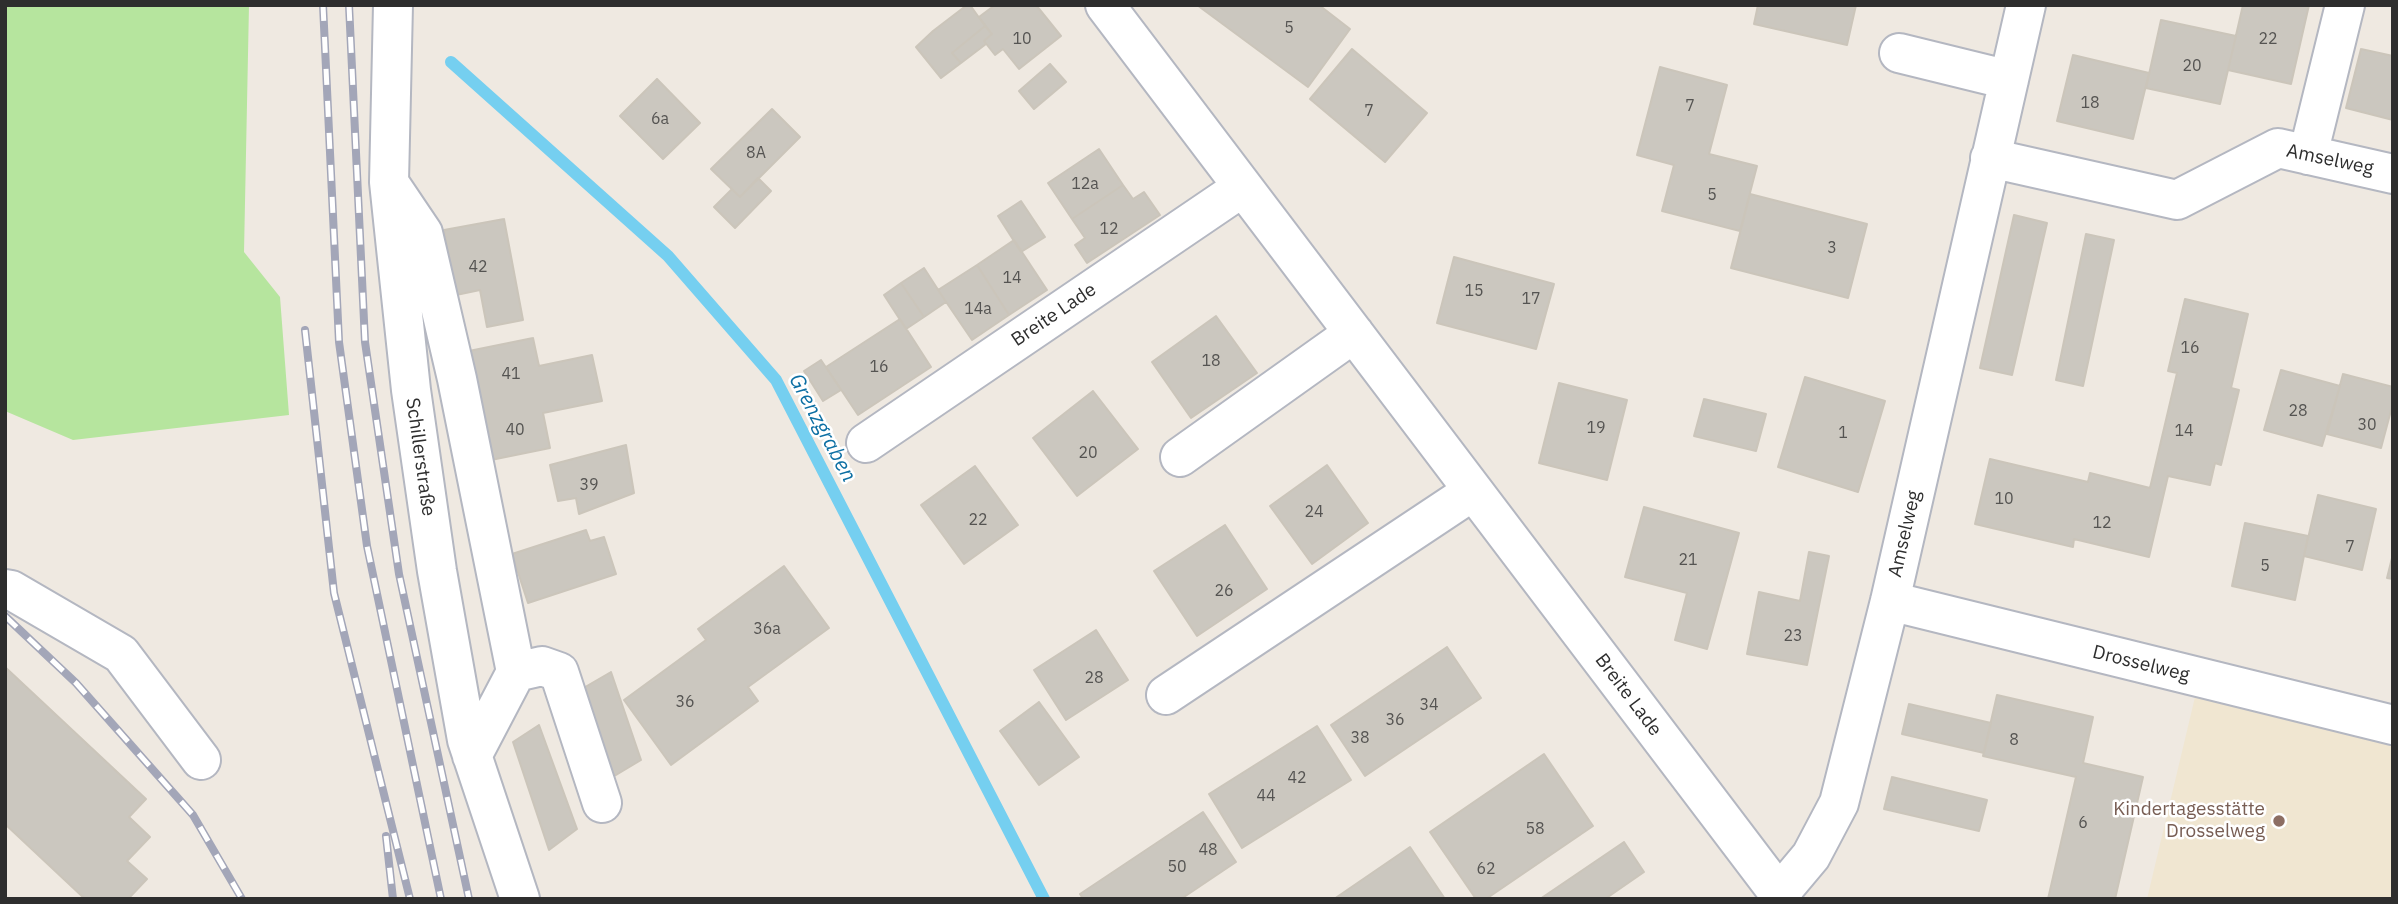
<!DOCTYPE html>
<html>
<head>
<meta charset="utf-8">
<style>
  body { margin:0 }
  #map { position:relative; width:2398px; height:904px; overflow:hidden; background:#efe9e1; font-family:"IBM Plex Sans",sans-serif }
  canvas { display:block }
  .frame { position:absolute; inset:0; border:7px solid #2e2e2e; pointer-events:none }
</style>
</head>
<body>
<div id="map">
<canvas width="2398" height="904"></canvas>
<div class="frame"></div>
</div>
<script>
const context = document.querySelector('canvas').getContext('2d');
context.lineJoin = 'round';
function fill(path, color) {
  context.fillStyle = color;
  context.fill(path, 'evenodd');
}
function poly(rows) {
  const path = new Path2D();
  for (const r of rows) {
    path.moveTo(r[0], r[1]);
    for (let i = 2; i < r.length; i += 2) path.lineTo(r[i], r[i + 1]);
  }
  return path;
}
function trace(path, color, width, dash) {
  context.strokeStyle = color;
  context.lineWidth = width;
  context.lineCap = dash ? 'butt' : 'round';
  context.setLineDash(dash || []);
  context.stroke(path);
}
function label(font, color, halo, rows, align = 'center') {
  context.font = font + ' "IBM Plex Sans",sans-serif';
  context.lineWidth = 5;
  context.setLineDash([]);
  context.textBaseline = 'middle';
  context.strokeStyle = halo;
  context.fillStyle = color;
  for (const [text, x, y, turn = 0] of rows) {
    context.save();
    context.translate(x, y);
    context.rotate((+turn || 0) * Math.PI / 180);
    context.textAlign = isNaN(turn) ? turn : align;
    if (halo) context.strokeText(text, 0, 0);
    context.fillText(text, 0, 0);
    context.restore();
  }
}
const education = poly([
  [2195,697,2393,743,2393,899,2147,899]
]);
const green = poly([
  [5,5,249,5,244,252,280,297,289,415,73,440,5,411]
]);
const stream = poly([
  [451,62,668,256,776,380,1044,899]
]);
const building = poly([
  [967,5,970,5,985,26,952,53,961,63,941,78,916,47,933,31,967,5],
  [995,5,1036,5,1061,36,1019,69,1003,49,995,55,984,41,992,34,979,17,995,5],
  [1197,5,1319,5,1350,29,1308,87,1197,5],
  [1758,5,1856,5,1847,45,1754,24,1758,5],
  [2243,5,2309,5,2291,84,2228,70,2243,5],
  [2161,20,2236,36,2220,104,2146,88,2161,20],
  [985,26,992,34,984,41,986,44,961,63,952,53,985,26],
  [1352,49,1427,113,1385,162,1310,99,1352,49],
  [2361,49,2393,56,2393,120,2346,108,2361,49],
  [2073,55,2149,73,2133,139,2057,121,2073,55],
  [1050,64,1066,82,1034,109,1019,91,1050,64],
  [1660,67,1727,85,1709,154,1757,166,1740,231,1662,211,1674,165,1637,155,1660,67],
  [657,79,700,123,663,159,620,116,657,79],
  [772,109,800,137,740,197,711,169,772,109],
  [1099,149,1123,185,1072,219,1048,183,1099,149],
  [758,178,771,191,735,228,714,207,732,189,740,197,758,178],
  [1123,185,1133,199,1144,192,1160,215,1087,263,1075,245,1085,238,1072,219,1123,185],
  [1750,194,1867,224,1848,298,1731,268,1750,194],
  [1021,201,1045,237,1021,252,998,216,1021,201],
  [2014,215,2047,223,2012,375,1980,368,2014,215],
  [504,219,523,320,487,327,480,290,456,295,444,230,504,219],
  [2086,234,2114,240,2083,386,2056,380,2086,234],
  [1014,240,1047,290,1009,315,977,265,1014,240],
  [1454,257,1554,284,1536,349,1437,323,1454,257],
  [977,265,1009,315,972,340,938,290,977,265],
  [924,268,946,302,924,317,901,283,924,268],
  [901,283,924,317,906,329,884,295,901,283],
  [2185,299,2248,314,2231,388,2239,390,2221,465,2215,463,2210,485,2168,476,2149,557,2074,539,2073,547,1975,524,1990,459,2088,482,2090,473,2150,488,2177,373,2168,371,2185,299],
  [1216,316,1257,373,1191,418,1152,362,1216,316],
  [900,319,931,367,858,415,826,367,900,319],
  [533,338,539,366,592,355,602,401,543,413,550,448,491,460,469,351,533,338],
  [821,360,841,390,823,401,804,371,821,360],
  [2281,370,2340,386,2322,446,2264,430,2281,370],
  [2343,374,2393,387,2393,403,2381,448,2327,434,2343,374],
  [1805,377,1885,401,1858,492,1778,467,1805,377],
  [1559,383,1627,400,1607,480,1539,463,1559,383],
  [1093,391,1138,449,1077,496,1033,438,1093,391],
  [1704,399,1766,414,1756,451,1694,436,1704,399],
  [626,445,634,493,579,514,576,498,558,501,550,465,626,445],
  [1327,465,1368,523,1312,564,1270,506,1327,465],
  [975,466,1018,525,964,564,921,505,975,466],
  [2318,495,2376,509,2362,570,2304,556,2318,495],
  [1644,507,1739,533,1707,649,1675,640,1687,593,1625,577,1644,507],
  [2245,523,2308,536,2295,600,2232,586,2245,523],
  [1225,525,1267,589,1197,636,1154,571,1225,525],
  [586,530,590,541,604,537,616,574,528,603,512,554,586,530],
  [1809,552,1829,556,1807,665,1747,654,1759,592,1800,601,1809,552],
  [2393,554,2393,579,2387,578,2393,554],
  [784,566,829,628,748,687,758,701,671,765,624,700,706,640,698,629,784,566],
  [1096,630,1128,680,1066,720,1034,670,1096,630],
  [1447,647,1481,698,1365,776,1331,725,1447,647],
  [5,667,146,799,129,817,150,837,127,861,147,879,128,899,85,899,5,824,5,667],
  [611,672,641,760,611,778,580,690,611,672],
  [1997,695,2093,717,2083,763,2143,777,2115,899,2048,899,2076,777,1983,756,1997,695],
  [1039,702,1079,757,1039,785,1000,731,1039,702],
  [1909,704,1991,723,1984,753,1902,734,1909,704],
  [539,725,577,829,549,850,513,742,539,725],
  [1317,726,1351,780,1242,848,1209,794,1317,726],
  [1544,754,1593,826,1486,899,1476,899,1430,832,1544,754],
  [1892,777,1987,800,1979,831,1884,809,1892,777],
  [1203,812,1236,862,1181,899,1083,899,1080,894,1203,812],
  [1624,842,1644,872,1605,899,1540,899,1624,842],
  [1410,847,1445,899,1334,899,1410,847]
]);
const minor = poly([
  [393,5,389,182,411,390,437,571,467,740,520,899],
  [1105,5,1783,899],
  [1899,53,2009,80],
  [2308,155,2345,5],
  [1990,158,2177,200,2278,148,2393,174],
  [392,187,423,233,457,379,516,672,472,756],
  [866,443,1243,187],
  [1180,457,1354,333],
  [5,589,11,590,121,654,201,760],
  [1890,601,2393,725],
  [516,672,542,666,559,672,602,803],
  [1166,695,1473,491],
  [1780,893,1811,856,1839,803,1890,601,2026,5]
]);
const rail = poly([
  [323,5,339,342,367,546,441,899],
  [349,5,365,342,399,574,469,899],
  [305,330,334,593,410,899],
  [5,616,76,683,193,815,242,899],
  [386,836,393,899]
]);
const markers = [
  [2279,821,7,"#8d6e63"]
];
const numberNames = [
  ["5",1289,28],
  ["10",1022,39],
  ["22",2268,39],
  ["20",2192,66],
  ["18",2090,103],
  ["7",1690,106],
  ["7",1369,111],
  ["6a",660,119],
  ["8A",756,153],
  ["12a",1085,184],
  ["5",1712,195],
  ["12",1109,229],
  ["3",1832,248],
  ["42",478,267],
  ["14",1012,278],
  ["15",1474,291],
  ["17",1531,299],
  ["14a",978,309],
  ["16",2190,348],
  ["18",1211,361],
  ["16",879,367],
  ["41",511,374],
  ["28",2298,411],
  ["30",2367,425],
  ["19",1596,428],
  ["40",515,430],
  ["14",2184,431],
  ["1",1843,433],
  ["20",1088,453],
  ["39",589,485],
  ["10",2004,499],
  ["24",1314,512],
  ["22",978,520],
  ["12",2102,523],
  ["7",2350,547],
  ["21",1688,560],
  ["5",2265,566],
  ["26",1224,591],
  ["36a",767,629],
  ["23",1793,636],
  ["28",1094,678],
  ["36",685,702],
  ["34",1429,705],
  ["36",1395,720],
  ["38",1360,738],
  ["8",2014,740],
  ["42",1297,778],
  ["44",1266,796],
  ["6",2083,823],
  ["58",1535,829],
  ["48",1208,850],
  ["50",1177,867],
  ["62",1486,869]
];
const streetNames = [
  ["Amselweg",2330,160,12],
  ["Breite Lade",1054,315,-34],
  ["Schillerstraße",420,457,82],
  ["Amselweg",1905,534,-77],
  ["Drosselweg",2141,664,14],
  ["Breite Lade",1628,695,53]
];
const educationNames = [
  ["Kindertagesstätte",2265,810],
  ["Drosselweg",2265,832]
];
const waterNames = [
  ["Grenzgraben",822,428,62]
];
fill(education, '#f0e6d1');
fill(green, '#b6e59e');
trace(stream, '#75cff0', 12);
fill(building, '#cbc7bf');
trace(building, '#cbc5ba', 2);
trace(minor, '#b4b7c1', 42);
trace(minor, '#fff', 38);
trace(rail, '#a3a6b8', 8);
trace(rail, '#fff', 5, [16]);
for (const [x, y, r, color] of markers) {
  const dot = new Path2D();
  dot.arc(x, y, r, 0, 2 * Math.PI);
  context.fillStyle = color;
  context.fill(dot);
  trace(dot, '#fff', 2.5);
}
label('16px', '#555452', null, numberNames);
label('19px', '#2e2e2e', '#fff', streetNames);
label('19px', '#785e54', '#fff', educationNames, 'right');
label('italic 21px', '#0d6fa3', '#fff', waterNames);
</script>
</body>
</html>
